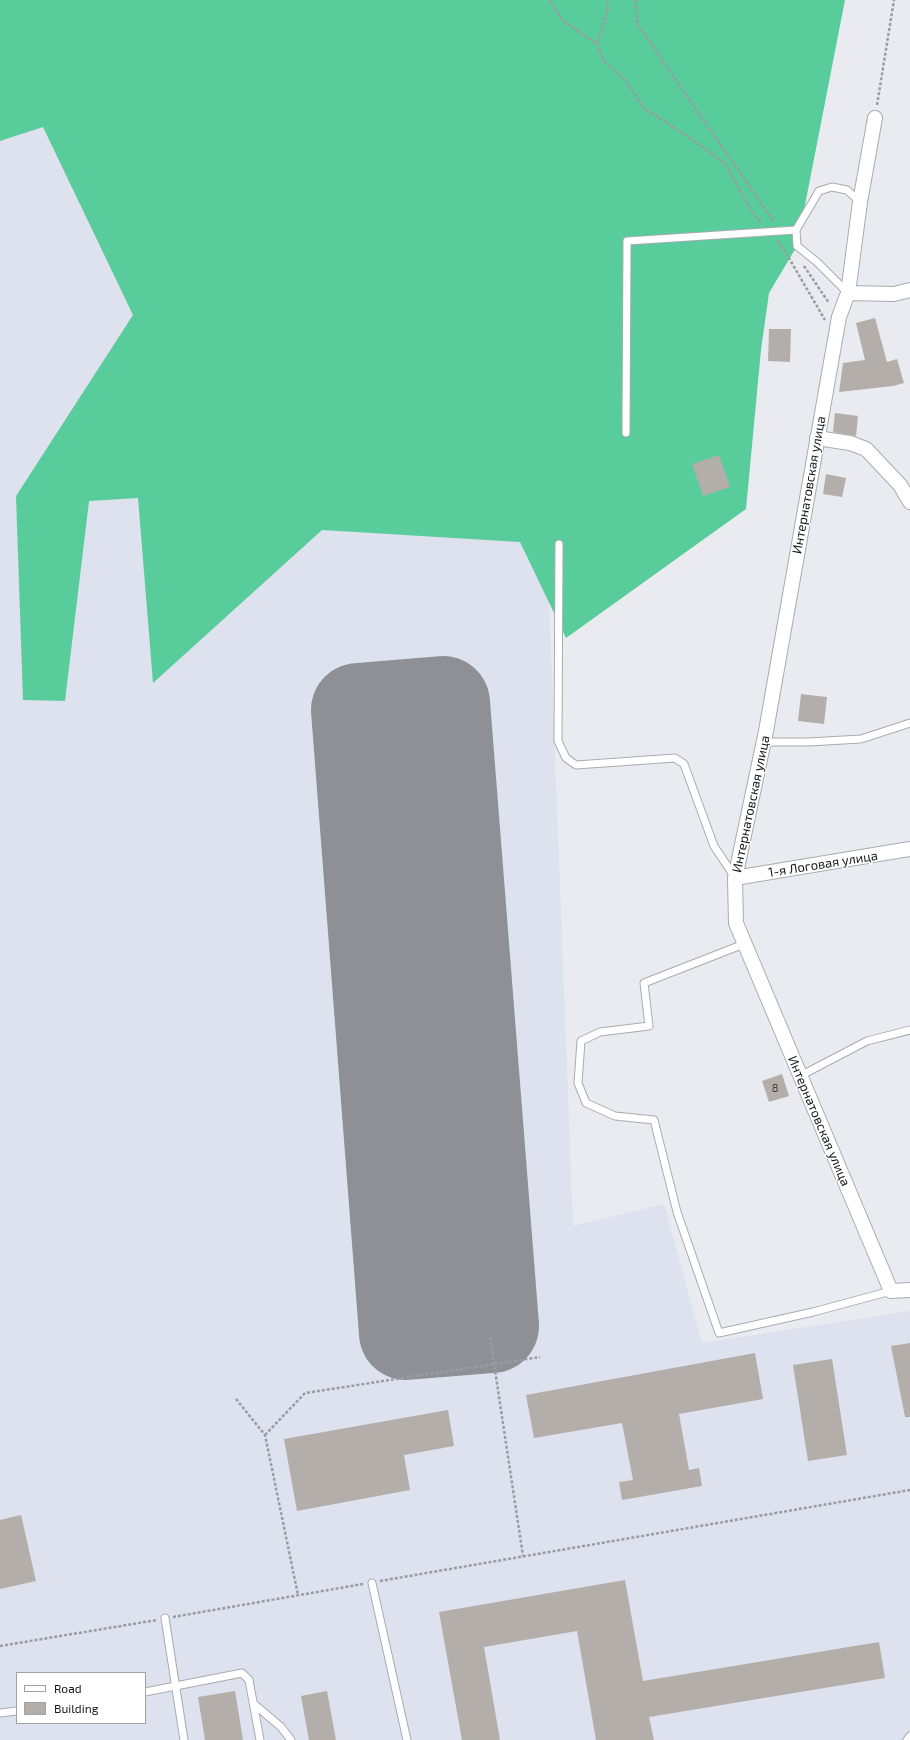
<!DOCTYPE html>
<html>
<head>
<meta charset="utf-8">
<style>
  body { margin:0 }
  #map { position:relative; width:910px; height:1740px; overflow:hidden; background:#e9ebf1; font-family:"Exo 2",sans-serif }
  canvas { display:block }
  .legend { position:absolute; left:16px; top:1672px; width:130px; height:52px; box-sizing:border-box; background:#fff; border:1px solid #a1a2a3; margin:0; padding:5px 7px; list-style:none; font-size:12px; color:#151618 }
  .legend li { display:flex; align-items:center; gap:8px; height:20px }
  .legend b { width:20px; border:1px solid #a1a2a3 }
</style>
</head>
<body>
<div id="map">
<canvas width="910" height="1740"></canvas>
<ul class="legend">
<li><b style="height:5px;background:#fff"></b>Road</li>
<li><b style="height:11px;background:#b4aeab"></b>Building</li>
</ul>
</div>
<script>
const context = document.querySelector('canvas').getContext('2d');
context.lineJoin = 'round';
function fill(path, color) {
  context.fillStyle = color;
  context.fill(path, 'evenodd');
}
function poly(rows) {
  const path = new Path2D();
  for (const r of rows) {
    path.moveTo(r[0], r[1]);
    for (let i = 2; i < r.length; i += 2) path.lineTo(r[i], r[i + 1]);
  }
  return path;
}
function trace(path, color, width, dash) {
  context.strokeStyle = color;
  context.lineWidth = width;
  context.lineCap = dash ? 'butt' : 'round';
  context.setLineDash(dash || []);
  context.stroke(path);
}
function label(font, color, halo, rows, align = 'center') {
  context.font = font + ' "Exo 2",sans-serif';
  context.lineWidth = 3;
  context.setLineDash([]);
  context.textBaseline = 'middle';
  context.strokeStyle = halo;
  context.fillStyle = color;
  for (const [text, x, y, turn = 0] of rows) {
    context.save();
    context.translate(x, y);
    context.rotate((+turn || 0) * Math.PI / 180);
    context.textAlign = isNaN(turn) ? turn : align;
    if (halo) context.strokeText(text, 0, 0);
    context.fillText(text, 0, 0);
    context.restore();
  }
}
const built = poly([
  [0,0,526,0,573,1226,664,1204,702,1343,910,1311,910,1740,0,1740],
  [17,1673,145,1673,145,1723,17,1723]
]);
const forest = poly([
  [0,0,845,0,797,246,769,293,761,350,746,509,566,638,520,542,322,530,153,683,138,498,89,501,65,701,23,700,16,496,133,315,43,127,0,141]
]);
const runway = poly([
  [443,703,492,1326,406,1333,358,710,443,703]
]);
const building = poly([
  [875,318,887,362,897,359,904,383,893,386,839,392,843,363,865,360,856,323],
  [769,329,791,329,790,362,768,361],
  [835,413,858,416,856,436,833,432],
  [719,455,730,487,703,496,692,464],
  [826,474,846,478,842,497,823,494],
  [801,694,827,697,824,724,798,721],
  [782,1074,789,1096,769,1102,762,1081],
  [910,1343,910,1417,905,1417,891,1346],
  [755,1353,763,1399,679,1414,689,1470,699,1468,702,1486,622,1500,619,1482,633,1480,622,1423,534,1438,526,1395],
  [832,1359,847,1455,808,1461,793,1365],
  [448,1410,454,1446,404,1455,410,1490,297,1511,284,1439],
  [21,1515,36,1581,0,1589,0,1520],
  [625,1580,643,1681,879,1642,885,1678,649,1717,654,1740,596,1740,577,1631,484,1647,500,1740,462,1740,439,1612],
  [235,1691,243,1740,205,1740,198,1697],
  [327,1691,336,1740,309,1740,301,1696]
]);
const path = poly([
  [550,0,562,20,597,44,605,63,622,76,644,108,687,136,725,163,752,212,762,223],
  [635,0,638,25,774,222],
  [597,44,608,9,607,0],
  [877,105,894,0],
  [777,241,786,253,825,320],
  [804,266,829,303],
  [490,1337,523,1556],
  [236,1399,265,1435,298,1595],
  [265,1435,305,1393,540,1357],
  [380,1581,910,1490],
  [173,1617,363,1584],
  [0,1646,157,1620]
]);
const service = poly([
  [848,293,817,262,797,246,796,230,819,191,832,187,847,190,860,202],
  [626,433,627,241,796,230],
  [559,544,558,741,566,758,576,765,675,758,684,764,714,846,734,876],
  [764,742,808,742,861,739,910,723],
  [744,944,644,983,649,1026,600,1032,581,1041,578,1083,586,1103,615,1116,654,1120,677,1212,719,1333,813,1312,891,1291],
  [800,1076,867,1041,910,1030],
  [372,1583,407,1740],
  [165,1618,184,1740],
  [145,1692,242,1673,249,1680,260,1740],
  [254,1704,281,1727,291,1740],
  [0,1713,17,1711],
  [907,1740,910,1736]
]);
const minor = poly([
  [875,118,860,202,848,293,839,317,766,731,735,878,736,923,891,1291,910,1290],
  [848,293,894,294,910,290],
  [817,438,850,443,866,449,900,485,910,502],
  [735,878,910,849]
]);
const numberNames = [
  ["8",775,1088]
];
const streetNames = [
  ["Интернатовская улица",809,485,-80],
  ["Интернатовская улица",751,804,-78],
  ["1-я Логовая улица",823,864,-9],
  ["Интернатовская улица",819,1121,67]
];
fill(built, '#dee1ee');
fill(forest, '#58cd9b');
trace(runway, '#8f9095', 94);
fill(building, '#b4aeab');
trace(service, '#a9abb1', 9);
trace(minor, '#a9abb1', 16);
trace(path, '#9b9ca1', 2.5, [3, 2]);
trace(service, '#fff', 7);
trace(minor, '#fff', 14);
label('11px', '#3d3c3d', null, numberNames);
label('13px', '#151618', '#fff', streetNames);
</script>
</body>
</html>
